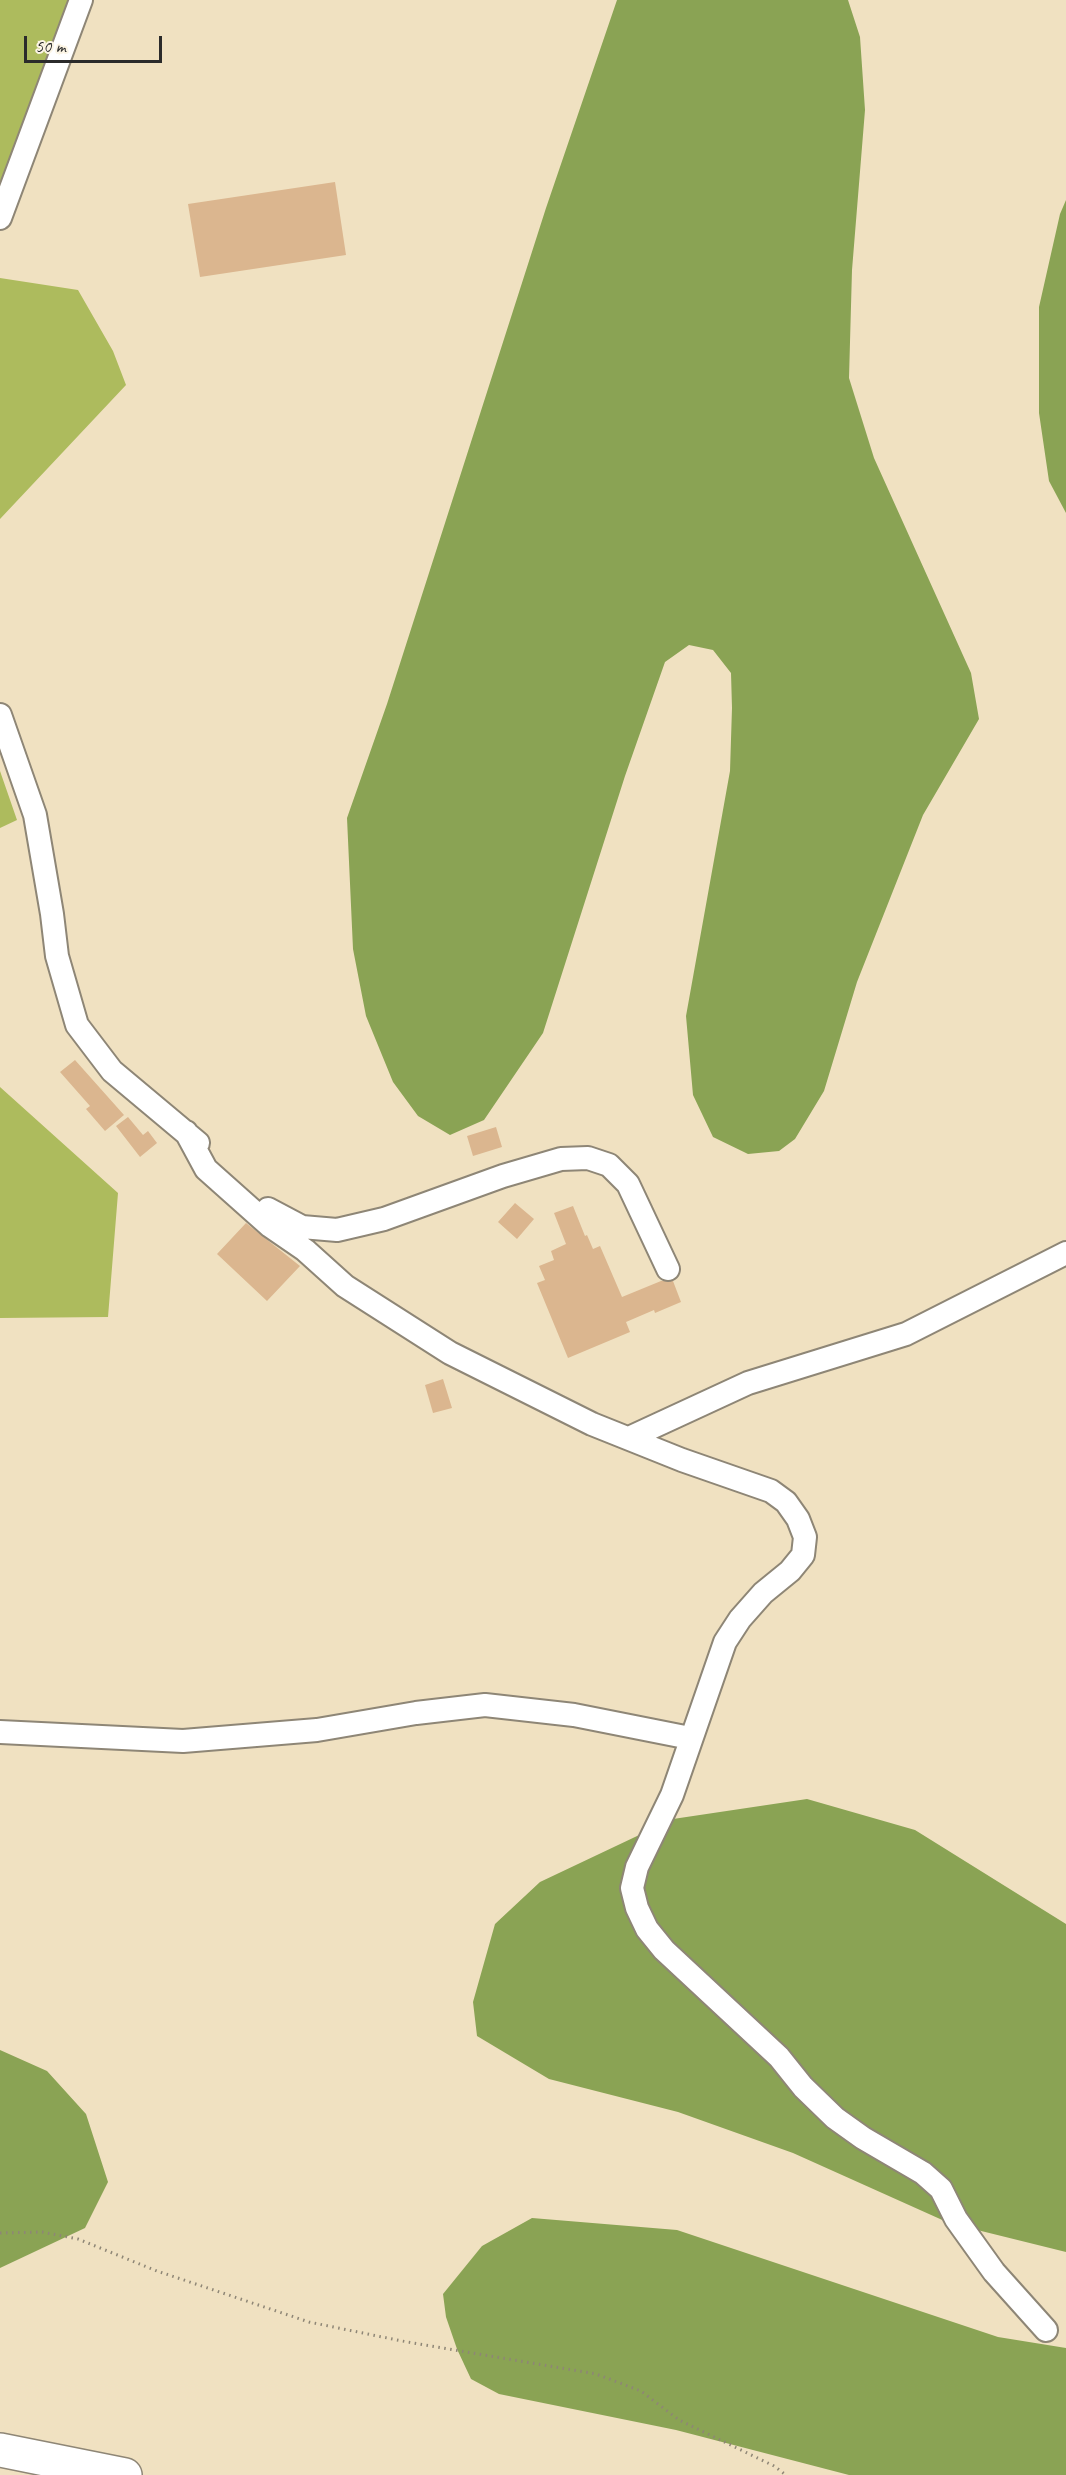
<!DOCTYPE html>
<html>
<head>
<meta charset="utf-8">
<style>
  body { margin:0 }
  #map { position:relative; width:1066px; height:2475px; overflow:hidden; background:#f0e1c1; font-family:Caveat,sans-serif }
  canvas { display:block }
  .scale { position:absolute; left:24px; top:36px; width:138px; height:27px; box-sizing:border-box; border:3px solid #2b2b2b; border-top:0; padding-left:8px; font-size:18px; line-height:21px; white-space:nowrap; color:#2b2b2b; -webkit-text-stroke:4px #fcf5e5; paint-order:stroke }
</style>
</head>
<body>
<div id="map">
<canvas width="1066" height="2475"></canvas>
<div class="scale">50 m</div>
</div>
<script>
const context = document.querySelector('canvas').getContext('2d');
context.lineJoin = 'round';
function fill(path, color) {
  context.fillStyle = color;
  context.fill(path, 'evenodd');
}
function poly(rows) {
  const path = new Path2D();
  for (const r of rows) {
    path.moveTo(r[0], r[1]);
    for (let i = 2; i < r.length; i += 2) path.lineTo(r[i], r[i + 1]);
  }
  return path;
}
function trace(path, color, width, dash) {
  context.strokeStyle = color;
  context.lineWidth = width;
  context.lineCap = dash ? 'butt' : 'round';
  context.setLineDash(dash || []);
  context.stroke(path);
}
const green = poly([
  [0,0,81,0,0,218],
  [0,278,78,290,113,351,126,385,0,519],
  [0,771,17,820,0,828],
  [0,1087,118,1193,108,1317,0,1318]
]);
const forest = poly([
  [617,0,848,0,860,37,865,110,852,270,849,378,874,458,971,673,979,719,923,815,857,982,824,1091,795,1139,779,1151,748,1154,713,1137,693,1095,686,1016,730,771,732,708,731,673,713,650,689,645,665,662,625,776,543,1033,484,1120,450,1135,418,1116,393,1082,366,1016,353,949,347,818,387,704,546,208],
  [1066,200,1066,513,1049,481,1039,413,1039,307,1060,214],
  [807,1799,915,1830,1066,1924,1066,2252,949,2223,793,2153,678,2112,549,2079,477,2036,473,2002,495,1924,540,1882,673,1819],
  [0,2050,47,2071,86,2114,108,2182,85,2228,0,2268],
  [532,2218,677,2230,998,2337,1066,2348,1066,2475,849,2475,676,2430,499,2394,471,2379,457,2349,446,2317,443,2294,482,2246]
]);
const building = poly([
  [335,182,346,255,200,277,188,204],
  [75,1060,124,1115,105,1131,86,1109,90,1106,60,1072],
  [128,1117,143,1135,148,1131,157,1143,140,1157,116,1126],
  [496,1127,502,1147,473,1156,467,1136],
  [515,1203,534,1219,517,1239,498,1222],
  [573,1206,585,1236,587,1235,593,1249,600,1246,622,1297,661,1281,673,1281,681,1302,655,1313,654,1310,626,1322,630,1332,568,1358,537,1283,545,1280,539,1266,554,1260,551,1251,566,1244,554,1213],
  [246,1223,300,1266,267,1301,217,1254],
  [443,1379,452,1408,433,1413,425,1385]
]);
const path = poly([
  [0,2233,42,2232,78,2239,157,2271,309,2322,402,2341,596,2374,641,2391,679,2420,774,2466,786,2475]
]);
const minor = poly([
  [0,218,81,0],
  [0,715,35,815,52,914,57,956,77,1025,112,1071,198,1143],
  [186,1132,206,1169,270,1226,305,1250,345,1286,450,1353,592,1424,682,1460,771,1491,786,1502,798,1519,805,1537,803,1555,790,1571,763,1593,740,1619,725,1642,672,1795,637,1867,632,1888,637,1908,647,1929,664,1950,779,2057,803,2087,835,2118,863,2138,923,2173,941,2189,956,2219,994,2272,1046,2330],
  [268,1209,302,1227,337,1230,384,1219,503,1176,561,1159,588,1158,609,1165,628,1184,668,1269],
  [629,1438,748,1383,906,1334,1066,1253],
  [0,1732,183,1741,317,1730,416,1713,485,1705,574,1715,690,1738]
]);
const highway = poly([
  [0,2450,125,2475]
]);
fill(green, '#adbb5d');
fill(forest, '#8aa354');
fill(building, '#dbb68f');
trace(minor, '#8e8676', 26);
trace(highway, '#8e8676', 36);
trace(path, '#8e8676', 3, [1.5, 4.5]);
trace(minor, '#fff', 22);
trace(highway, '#fff', 33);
</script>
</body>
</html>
